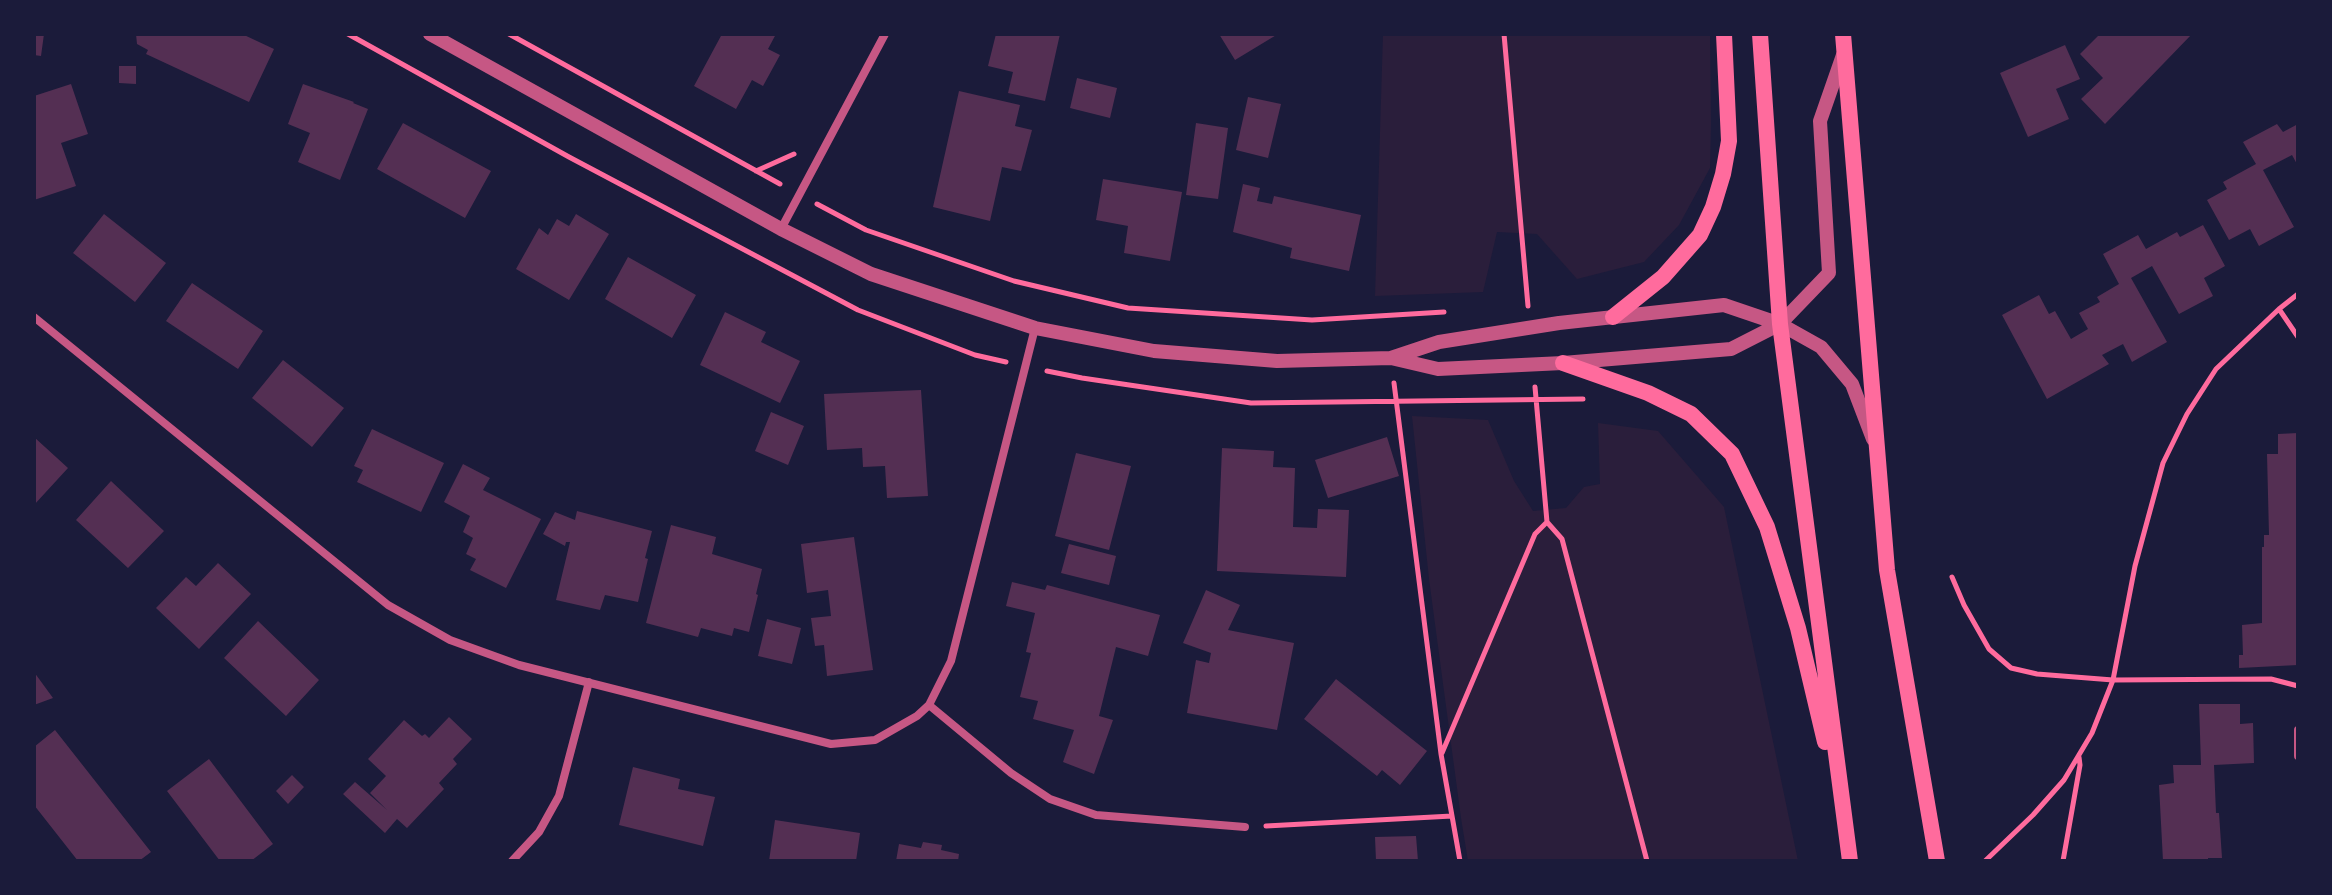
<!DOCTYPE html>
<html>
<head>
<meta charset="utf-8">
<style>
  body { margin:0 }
  #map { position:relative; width:2332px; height:895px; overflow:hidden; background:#1b1b3a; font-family:Cabin,sans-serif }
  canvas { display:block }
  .frame { position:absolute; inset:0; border:36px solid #1b1b3a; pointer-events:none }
</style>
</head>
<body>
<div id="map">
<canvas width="2332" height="895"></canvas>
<div class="frame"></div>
</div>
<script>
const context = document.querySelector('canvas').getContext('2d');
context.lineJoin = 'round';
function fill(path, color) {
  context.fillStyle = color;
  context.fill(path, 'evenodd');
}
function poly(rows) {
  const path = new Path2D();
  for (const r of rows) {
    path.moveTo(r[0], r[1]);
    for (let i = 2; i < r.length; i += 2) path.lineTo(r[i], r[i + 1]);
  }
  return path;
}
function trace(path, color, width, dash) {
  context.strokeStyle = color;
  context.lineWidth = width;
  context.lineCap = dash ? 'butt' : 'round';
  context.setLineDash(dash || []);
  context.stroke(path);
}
const green = poly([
  [1383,34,1710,34,1711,124,1710,168,1679,225,1644,262,1577,279,1537,234,1497,232,1483,292,1375,296],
  [1412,416,1488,420,1514,481,1533,511,1566,508,1584,487,1600,484,1598,423,1658,431,1724,507,1798,861,1468,861,1461,818,1429,579]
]);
const building = poly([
  [34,34,44,34,41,56,34,55],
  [136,34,242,34,274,49,249,102,146,54,148,50,137,44],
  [722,34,776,34,768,49,780,55,763,86,752,80,736,109,694,86],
  [996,34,1060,34,1045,101,1008,93,1013,72,988,66],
  [1219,34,1278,34,1235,60],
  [2100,34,2192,34,2105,124,2081,99,2103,78,2080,54],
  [2065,45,2080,79,2056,89,2069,119,2028,137,2000,73],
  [119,66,136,66,136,84,119,83],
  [1077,78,1117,88,1110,118,1070,108],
  [71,84,88,134,61,143,76,186,34,200,34,96],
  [303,84,354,102,353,103,368,109,340,180,298,162,310,133,288,124],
  [959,91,1020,105,1015,126,1032,130,1021,171,1002,167,990,221,933,207],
  [1248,97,1281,104,1268,158,1236,150],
  [403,123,491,171,465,218,377,169],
  [1196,123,1228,128,1218,199,1186,195],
  [2277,124,2283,132,2298,124,2298,166,2292,155,2263,170,2294,227,2259,246,2250,229,2229,240,2207,200,2227,189,2223,182,2256,164,2243,142],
  [1103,179,1182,192,1170,261,1124,253,1128,226,1096,220],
  [1243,184,1260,188,1257,201,1272,204,1274,196,1361,215,1349,271,1290,258,1292,248,1233,232],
  [104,214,166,263,135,302,73,253],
  [576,214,609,234,569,300,516,269,539,228,548,235,557,219,569,226],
  [2203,225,2225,266,2204,278,2213,296,2179,314,2152,266,2131,278,2167,342,2132,362,2123,344,2102,355,2109,364,2047,399,2002,315,2039,295,2049,314,2055,311,2071,339,2088,329,2079,313,2100,302,2097,297,2119,284,2103,254,2138,235,2146,249,2177,232,2180,237],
  [628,257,696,295,672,338,605,299],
  [192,283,263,331,238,369,166,321],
  [725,312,766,332,761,342,800,361,780,403,700,365],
  [283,360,344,408,312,447,252,398],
  [921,390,928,496,887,498,885,466,863,467,862,448,827,450,824,394],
  [771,412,804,426,788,465,755,451],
  [372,429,444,463,421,512,357,482,363,470,354,466],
  [2298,433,2298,665,2239,668,2239,655,2243,655,2242,625,2262,623,2262,547,2264,547,2264,535,2269,535,2267,454,2278,454,2278,434],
  [34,437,68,468,34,505],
  [1387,437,1399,476,1328,498,1315,460],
  [1222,448,1274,451,1273,467,1295,468,1293,527,1317,528,1318,509,1349,510,1346,577,1217,571],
  [1076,453,1131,466,1109,550,1055,536],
  [463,464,490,478,483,490,541,519,506,588,470,570,476,559,466,554,473,538,463,532,470,516,444,502],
  [111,481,164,531,128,568,76,520],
  [577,511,652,531,645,558,648,559,638,602,605,595,600,610,556,600,570,542,566,542,565,546,543,534,555,512,575,520],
  [671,525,716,537,712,554,762,569,756,594,758,595,749,632,734,628,732,636,701,628,698,637,646,623],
  [854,537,873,670,827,676,824,645,815,646,811,618,831,616,828,590,807,593,801,544],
  [1069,544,1116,556,1109,585,1061,573],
  [218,563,251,594,199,649,156,608,186,577,196,586],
  [1012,582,1045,590,1047,585,1160,615,1148,656,1116,647,1099,716,1113,720,1094,774,1063,762,1074,730,1033,719,1038,701,1020,697,1031,653,1026,652,1035,613,1006,606],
  [1206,590,1240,605,1228,630,1294,643,1277,730,1187,713,1196,660,1209,663,1211,653,1183,643],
  [767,619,801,628,792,664,758,656],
  [258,621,319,680,286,716,224,658],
  [34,672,53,698,34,705],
  [1336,679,1427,751,1400,785,1382,770,1377,776,1304,719],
  [2199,704,2240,704,2240,724,2253,723,2254,763,2214,765,2216,813,2219,813,2222,858,2208,858,2208,861,2163,861,2159,785,2174,783,2173,765,2201,765],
  [449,717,472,739,453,759,457,764,439,783,444,789,407,828,397,819,385,833,343,794,355,782,387,810,370,793,386,776,368,759,404,720,422,736,425,734,429,738],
  [55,730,151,852,139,861,78,861,34,805,34,747],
  [209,759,273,844,251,861,220,861,167,791],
  [633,767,680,779,678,789,715,797,703,846,619,825],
  [292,775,304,787,288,804,276,791],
  [775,820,860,833,856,861,769,861],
  [1416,836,1418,861,1376,861,1375,837],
  [923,842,942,845,941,850,959,854,958,861,896,861,899,844,921,848]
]);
const path = poly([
  [348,34,569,157,858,310,975,355,1006,362],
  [509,34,780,184],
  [1504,34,1528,306],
  [756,171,794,154],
  [817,204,866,230,1014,281,1128,308,1312,320,1444,312],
  [2279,309,2298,337],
  [1047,371,1082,378,1251,403,1583,399],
  [1394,383,1441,754,1460,861],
  [1535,387,1547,522,1562,539,1647,861],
  [1952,577,1964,605,1989,649,2011,668,2037,674,2113,680,2271,679,2298,686],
  [1442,753,1535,534,1547,522],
  [1266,826,1452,816],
  [1985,861,2033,815,2064,780,2092,733,2113,680,2135,566,2163,463,2187,414,2216,369,2279,309,2298,294],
  [2063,861,2080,765,2079,757]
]);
const minor = poly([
  [781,229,885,34],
  [34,317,388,605,450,640,519,665,831,744,875,740,917,716,929,705,951,661,1035,328],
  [929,705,1011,773,1050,799,1096,815,1245,827],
  [2298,730,2298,756],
  [512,861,539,832,559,796,589,682]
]);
const tertiary = poly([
  [430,34,781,229,871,274,1035,328,1154,351,1277,361,1391,358,1438,369,1563,363,1731,349,1780,324,1829,273,1820,121,1843,55],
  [1391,358,1439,342,1559,323,1724,305,1780,324,1821,347,1852,384,1873,439]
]);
const secondary = poly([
  [1760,34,1780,324,1850,861],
  [1843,34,1887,570,1937,861],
  [1613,317,1663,277,1700,235,1713,207,1723,174,1729,141,1724,34],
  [1563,363,1648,393,1691,414,1732,454,1767,527,1798,628,1825,742]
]);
fill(green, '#2a1e3b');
fill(building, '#542f53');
trace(path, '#ff6b9d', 5);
trace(minor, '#c65784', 8);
trace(tertiary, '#c65784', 14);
trace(secondary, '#ff6b9d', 16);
</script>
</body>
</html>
